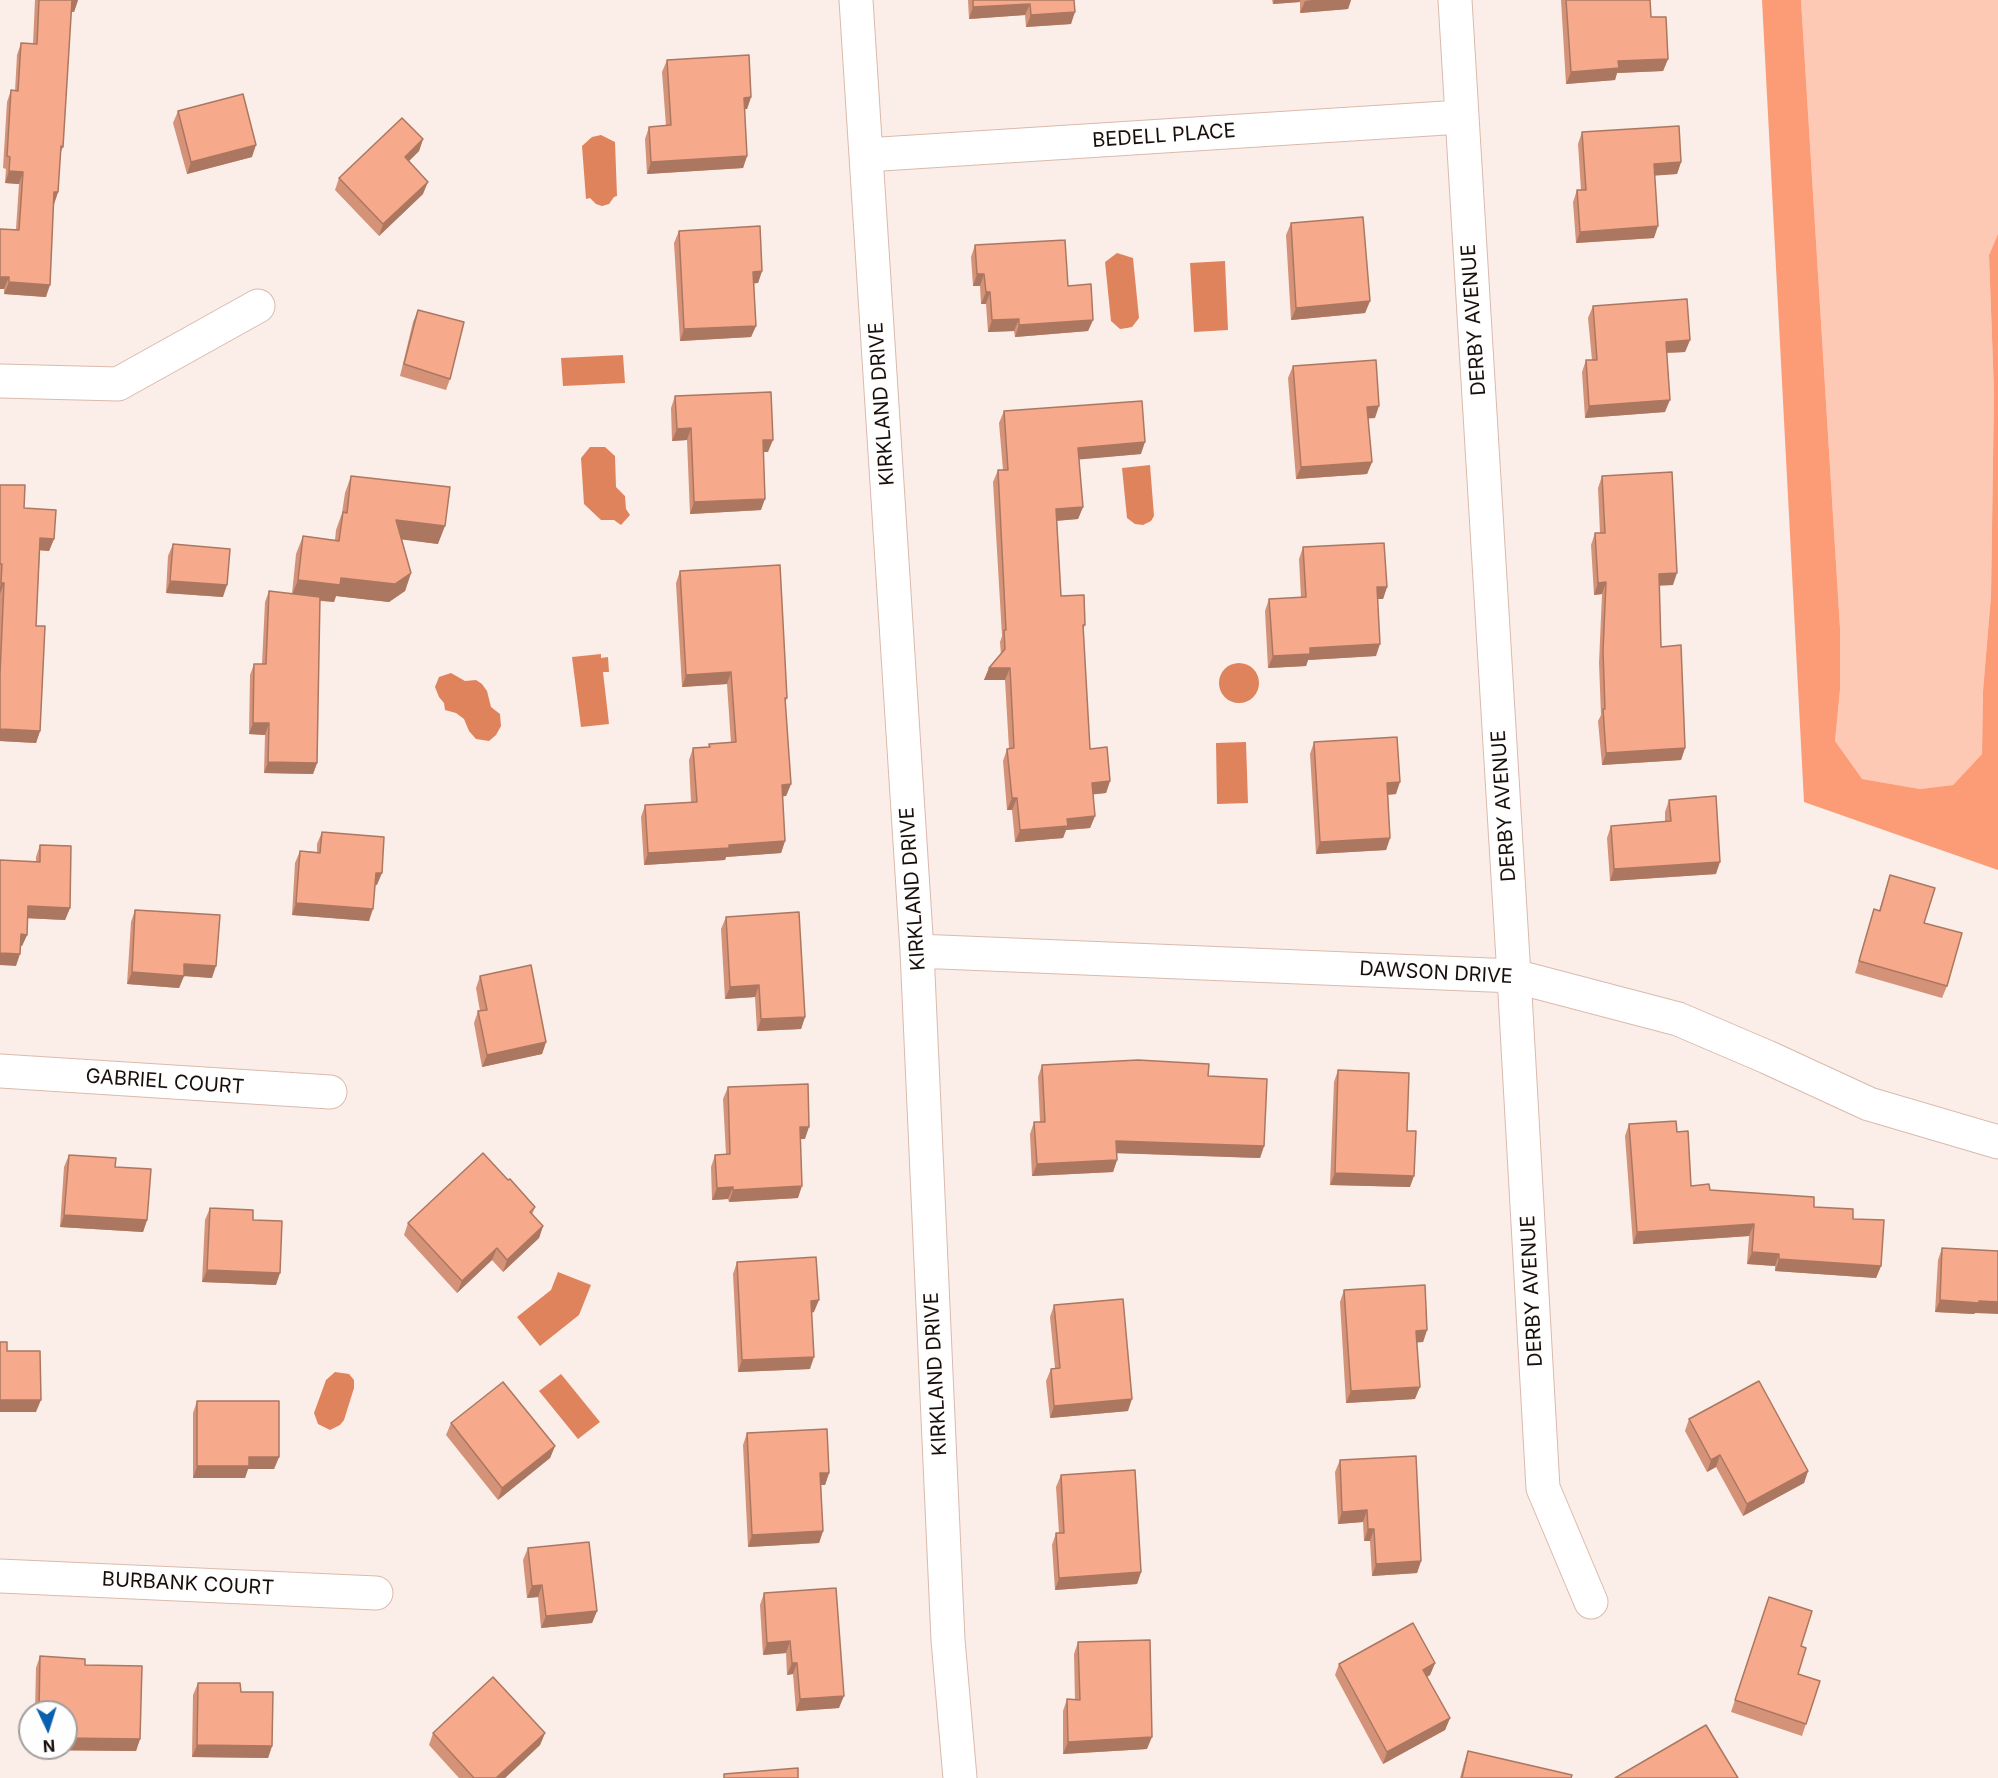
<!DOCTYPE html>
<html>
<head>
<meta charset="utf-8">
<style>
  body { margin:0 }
  #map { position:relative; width:1998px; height:1778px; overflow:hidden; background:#fbede8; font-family:Inter,sans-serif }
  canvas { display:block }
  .north { position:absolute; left:18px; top:1700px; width:60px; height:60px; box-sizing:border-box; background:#fefefe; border:2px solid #a29e9c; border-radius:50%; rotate:176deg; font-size:16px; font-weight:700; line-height:24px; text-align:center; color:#190f0a }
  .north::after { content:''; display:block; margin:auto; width:21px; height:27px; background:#0960ae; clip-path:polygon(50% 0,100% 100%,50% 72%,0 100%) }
</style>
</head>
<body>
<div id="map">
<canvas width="1998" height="1778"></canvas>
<div class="north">N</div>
</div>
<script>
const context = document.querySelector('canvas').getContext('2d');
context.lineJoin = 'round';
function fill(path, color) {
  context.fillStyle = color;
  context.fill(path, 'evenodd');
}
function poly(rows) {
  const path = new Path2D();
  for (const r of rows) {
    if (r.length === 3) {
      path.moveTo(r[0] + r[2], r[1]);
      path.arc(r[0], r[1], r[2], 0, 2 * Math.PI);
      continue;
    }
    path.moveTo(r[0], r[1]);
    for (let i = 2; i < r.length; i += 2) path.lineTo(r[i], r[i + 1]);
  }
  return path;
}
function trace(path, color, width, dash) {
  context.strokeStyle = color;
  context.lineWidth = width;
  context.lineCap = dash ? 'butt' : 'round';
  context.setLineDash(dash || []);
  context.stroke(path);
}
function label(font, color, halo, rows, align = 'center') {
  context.font = font + ' Inter,sans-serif';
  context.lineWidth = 4.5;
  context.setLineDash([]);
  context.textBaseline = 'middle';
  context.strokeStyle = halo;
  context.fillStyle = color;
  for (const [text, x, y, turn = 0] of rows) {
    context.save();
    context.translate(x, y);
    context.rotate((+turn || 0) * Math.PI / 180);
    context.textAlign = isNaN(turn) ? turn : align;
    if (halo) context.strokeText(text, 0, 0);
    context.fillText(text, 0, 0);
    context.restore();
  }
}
const green = poly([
  [1801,0,1998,0,1998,234,1989,255,1994,392,1991,596,1983,691,1982,754,1953,785,1920,789,1861,779,1835,741,1840,690,1840,628]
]);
const forest = poly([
  [1762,0,1801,0,1840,628,1840,690,1835,741,1862,779,1920,789,1953,785,1982,754,1983,691,1991,596,1994,392,1989,255,1998,234,1998,870,1804,802]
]);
const water = poly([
  [601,135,615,142,617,196,614,197,609,204,602,206,596,204,590,198,586,199,582,146,592,137],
  [1117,253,1133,258,1139,318,1132,327,1127,328,1120,329,1111,321,1105,262],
  [1225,261,1228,330,1194,332,1190,263],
  [623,355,625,383,563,386,561,358],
  [590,447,605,447,615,456,616,487,625,496,626,509,630,515,621,525,614,520,601,520,584,504,581,458],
  [1150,465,1154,516,1151,521,1143,525,1135,524,1127,518,1122,468],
  [601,654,601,658,608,657,609,672,603,672,609,724,581,727,572,657],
  [1239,683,20],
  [451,673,465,681,476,680,482,684,487,691,491,707,500,714,501,726,496,735,489,741,476,739,469,731,464,719,456,713,445,710,444,703,439,697,435,687,439,677],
  [1246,742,1248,803,1217,804,1216,743],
  [558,1272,591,1285,579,1315,540,1346,517,1317,551,1290],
  [335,1372,349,1374,354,1380,354,1388,344,1420,340,1425,330,1430,318,1424,314,1413,326,1380],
  [561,1374,600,1422,578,1439,539,1391]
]);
const minor = poly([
  [856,0,917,951,948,1640,960,1778],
  [1455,0,1514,976,1543,1488,1591,1602],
  [866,155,1461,117],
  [0,381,118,384,258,306],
  [917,951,1514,976,1678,1019,1767,1057,1869,1104,1998,1142],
  [0,1071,330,1092],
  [0,1576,376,1593]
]);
const wall = poly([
  [35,0,78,0,74,12,71,12,63,147,60,154,58,192,54,204,46,297,4,294,4,289,0,289,0,229,16,229,19,184,5,183,6,169,3,168,7,102,11,90,15,91,17,55,21,43,33,44],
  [968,0,1074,0,1071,24,1026,27,1025,15,969,19],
  [1272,0,1351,0,1348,9,1300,13,1300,2,1273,4],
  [1561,0,1650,0,1651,17,1668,59,1663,71,1617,73,1615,80,1566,84],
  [667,60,751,97,747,109,744,109,747,156,743,168,647,174,645,139,649,127,666,126,662,72],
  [178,111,252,157,187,174,173,123],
  [1582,132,1681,162,1677,174,1655,175,1654,238,1576,243,1573,202,1577,190,1581,190,1578,144],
  [423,139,419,151,409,161,423,194,379,236,335,190,339,178],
  [1291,223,1370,301,1365,313,1291,320,1286,235],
  [679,231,762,271,758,283,754,283,756,326,751,337,680,341,674,243],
  [975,245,1068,286,1093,320,1088,331,1015,337,1014,331,988,332,986,304,981,304,980,286,973,286,971,257],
  [1593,306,1690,340,1685,352,1666,353,1665,412,1585,418,1582,372,1586,360,1592,360,1588,318],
  [418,310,450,379,446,390,400,376,413,322],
  [1293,366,1375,418,1368,418,1372,462,1367,474,1296,479,1288,378],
  [675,396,768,452,763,452,761,510,690,514,687,440,672,441,671,408],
  [1004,411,1141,454,1079,459,1083,507,1078,519,1057,521,1061,596,1085,625,1083,630,1090,749,1110,781,1106,793,1093,794,1095,816,1090,828,1066,830,1063,838,1015,842,1012,810,1007,810,1003,761,1007,749,1009,749,1005,680,984,680,989,668,1001,655,1000,642,1002,636,993,482,998,470,1003,470,999,423],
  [351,476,438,544,402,539,411,573,405,591,389,602,336,596,334,602,320,601,317,763,313,774,264,773,265,735,249,734,250,675,254,664,262,664,265,602,269,591,292,594,296,554,303,536,335,540,336,530,342,513,345,493],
  [1602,476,1673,585,1659,585,1661,647,1685,748,1681,760,1602,765,1598,721,1601,715,1599,663,1602,594,1594,595,1591,545,1595,533,1600,533,1598,488],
  [0,485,24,508,54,539,49,551,40,550,36,626,40,731,36,743,0,741],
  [173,544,223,597,166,593,168,556],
  [1303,547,1387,587,1383,599,1377,599,1376,656,1308,660,1306,666,1268,668,1265,611,1269,599,1301,598,1299,559],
  [680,571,787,698,785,703,791,784,786,796,782,796,785,841,781,853,726,857,725,860,644,865,641,817,645,805,691,802,689,760,693,748,708,747,709,744,731,743,727,684,682,687,676,583],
  [1314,742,1396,794,1388,795,1390,838,1386,850,1316,854,1310,754],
  [1669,800,1716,874,1610,881,1607,838,1611,826,1665,822,1665,812],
  [322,832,377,885,375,885,369,921,292,915,295,863,300,851,317,852,317,844],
  [40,845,70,908,65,920,27,918,27,935,22,946,21,946,16,966,36,862,36,857],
  [1890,875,1947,986,1942,998,1855,973,1874,909,1879,911],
  [135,910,212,978,184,976,179,988,127,984,131,922],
  [726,917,805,1017,801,1029,757,1031,755,997,725,999,721,929],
  [480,976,546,1042,542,1054,482,1067,474,1023,478,1011,480,1011,476,988],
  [1042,1065,1208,1076,1264,1146,1260,1158,1117,1153,1117,1160,1113,1172,1032,1176,1030,1134,1034,1122,1040,1122,1038,1077],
  [1338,1070,1407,1131,1410,1187,1330,1185,1334,1082],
  [728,1087,805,1139,800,1139,798,1198,729,1202,728,1199,712,1200,711,1167,715,1155,726,1154,723,1099],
  [1629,1124,1677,1132,1691,1186,1710,1190,1814,1207,1853,1219,1881,1266,1876,1278,1775,1271,1775,1266,1747,1264,1749,1236,1633,1244,1625,1136],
  [69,1155,115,1167,147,1220,143,1232,60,1227,64,1167],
  [508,1180,535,1207,532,1215,543,1226,539,1238,503,1272,492,1260,457,1293,404,1235,408,1223],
  [210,1208,253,1220,276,1285,202,1282,205,1220],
  [1942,1248,1975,1313,1974,1314,1935,1312,1938,1260],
  [737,1262,814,1312,811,1313,810,1369,738,1372,733,1274],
  [1344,1290,1427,1330,1423,1342,1417,1342,1415,1399,1346,1403,1340,1302],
  [1054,1305,1128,1411,1050,1418,1046,1381,1051,1369,1055,1368,1050,1317],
  [197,1401,279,1457,274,1469,248,1469,245,1478,193,1478,193,1413],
  [1689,1419,1808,1471,1804,1483,1743,1516,1716,1467,1707,1472,1685,1431],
  [451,1423,555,1446,550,1458,498,1500,446,1435],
  [747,1433,829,1473,825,1485,821,1485,823,1531,819,1543,748,1547,743,1445],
  [1340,1460,1421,1561,1417,1573,1372,1576,1370,1541,1364,1541,1363,1522,1338,1524,1335,1472],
  [1061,1475,1141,1572,1137,1584,1055,1590,1052,1545,1056,1533,1059,1533,1056,1487],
  [528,1548,597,1611,592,1623,541,1628,538,1597,527,1598,523,1560],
  [764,1593,839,1708,796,1711,793,1674,787,1675,786,1653,763,1655,760,1605],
  [1765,1609,1801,1646,1798,1674,1820,1681,1802,1736,1731,1712],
  [1078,1642,1147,1749,1063,1754,1063,1711,1067,1699,1075,1700,1074,1654],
  [40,1656,85,1665,140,1739,136,1751,35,1750,35,1748,66,1748,66,1712,35,1712,36,1668],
  [1435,1663,1430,1675,1427,1677,1450,1718,1445,1730,1383,1764,1335,1675,1339,1664],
  [198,1683,241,1692,272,1746,268,1758,192,1757,193,1695],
  [433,1733,545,1733,540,1745,505,1778,459,1778,429,1745],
  [1468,1751,1571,1778,1460,1778,1464,1763]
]);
const shadedWall = poly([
  [72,0,78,0,74,12,68,11],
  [1274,0,1300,0,1300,2,1273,4],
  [1312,0,1351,0,1348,9,1300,13,1305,1],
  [1030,4,1025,15,969,19,973,7],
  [1075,12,1071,24,1026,27,1031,15],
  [1668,59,1663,71,1617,73,1615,80,1566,84,1571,72,1618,61],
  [751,97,747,109,739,109,744,98],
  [423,139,419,151,401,169,405,157],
  [256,145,252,157,187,174,191,162],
  [747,156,743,168,647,174,651,162],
  [1681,162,1677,174,1650,176,1654,164],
  [9,171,23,172,19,184,5,183],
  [428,182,423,194,379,236,383,224],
  [54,192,58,192,54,204],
  [1658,226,1654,238,1576,243,1580,232],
  [762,271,758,283,749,284,753,272],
  [977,274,984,274,980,286,973,286],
  [0,277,9,277,4,289,0,289],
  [9,282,50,285,46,297,4,294],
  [986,292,990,292,986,304,981,304],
  [1370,301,1365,313,1291,320,1296,308],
  [1019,319,1014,331,988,332,992,320],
  [1093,320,1088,331,1015,337,1019,325],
  [756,326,751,337,680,341,684,329],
  [1690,340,1685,352,1661,353,1666,342],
  [1670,400,1665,412,1585,418,1589,406],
  [1379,406,1375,418,1363,419,1367,407],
  [691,428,687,440,672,441,677,429],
  [763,440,773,440,768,452,758,452],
  [1145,442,1141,454,1074,460,1078,448],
  [1372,462,1367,474,1296,479,1301,467],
  [765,499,761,510,690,514,694,502],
  [1083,507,1078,519,1052,521,1056,509],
  [396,520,445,526,438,544,390,538],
  [40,538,54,539,49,551,36,550],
  [411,573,405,591,389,602,336,596,334,602,291,597,298,580,341,578],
  [1677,573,1673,585,1655,586,1659,574],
  [170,581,227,585,223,597,166,593],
  [1606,582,1602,594,1594,595,1598,583],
  [1,583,4,583,0,594,0,587],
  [1377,587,1387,587,1383,599,1372,599],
  [1380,644,1376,656,1308,660,1306,666,1268,668,1273,656,1310,648],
  [989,668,1010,668,1005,680,984,680],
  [731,672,727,684,682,687,686,675],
  [253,723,269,723,265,735,249,734],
  [0,729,40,731,36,743,0,741],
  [1685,748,1681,760,1602,765,1606,753],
  [268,762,317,763,313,774,264,773],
  [1110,781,1106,793,1088,795,1092,783],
  [1400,782,1396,794,1383,795,1387,783],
  [791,784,786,796,777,797,782,785],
  [1012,798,1017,798,1012,810,1007,810],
  [1095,816,1090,828,1066,830,1063,838,1015,842,1020,830,1067,819],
  [1390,838,1386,850,1316,854,1320,842],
  [785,841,781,853,726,857,725,860,644,865,648,853,729,845],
  [1720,862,1716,874,1610,881,1614,869],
  [376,873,382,873,377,885,371,884],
  [296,903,373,909,369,921,292,915],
  [28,906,70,908,65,920,23,918],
  [21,934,27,935,22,946,17,946],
  [0,953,20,954,16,966,0,965],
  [184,964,216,966,212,978,184,976,179,988,127,984,132,972],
  [759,985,755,997,725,999,730,987],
  [805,1017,801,1029,757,1031,761,1019],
  [546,1042,542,1054,482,1067,487,1055],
  [800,1127,809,1127,805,1139,796,1139],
  [1116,1141,1264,1146,1260,1158,1112,1153],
  [1117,1160,1113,1172,1032,1176,1037,1164],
  [1335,1173,1414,1176,1410,1187,1330,1185],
  [802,1186,798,1198,729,1202,733,1190],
  [733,1187,728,1199,712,1200,717,1188],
  [64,1215,147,1220,143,1232,60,1227],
  [1754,1224,1749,1236,1633,1244,1637,1232],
  [543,1226,539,1238,503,1272,507,1260],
  [497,1248,492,1260,457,1293,462,1281],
  [1752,1252,1779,1254,1775,1266,1747,1264],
  [1779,1259,1881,1266,1876,1278,1775,1271],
  [207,1270,280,1273,276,1285,202,1282],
  [819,1300,814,1312,806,1313,811,1301],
  [1940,1300,1998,1302,1998,1314,1975,1313,1974,1314,1935,1312],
  [1427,1330,1423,1342,1412,1343,1416,1331],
  [814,1357,810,1369,738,1372,742,1360],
  [1420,1387,1415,1399,1346,1403,1351,1391],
  [1132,1399,1128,1411,1050,1418,1054,1406],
  [0,1400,41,1400,36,1412,0,1412],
  [555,1446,550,1458,498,1500,502,1488],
  [1720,1455,1716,1467,1707,1472,1711,1460],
  [249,1457,279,1457,274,1469,248,1469,245,1478,193,1478,197,1466],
  [1808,1471,1804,1483,1743,1516,1747,1504],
  [820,1473,829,1473,825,1485,816,1485],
  [1367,1510,1363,1522,1338,1524,1342,1512],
  [1368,1529,1374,1529,1370,1541,1364,1541],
  [823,1531,819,1543,748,1547,752,1535],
  [1421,1561,1417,1573,1372,1576,1376,1564],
  [1141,1572,1137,1584,1055,1590,1059,1578],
  [542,1585,538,1597,527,1598,532,1586],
  [597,1611,592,1623,541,1628,546,1616],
  [790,1641,786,1653,763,1655,767,1643],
  [792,1663,797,1663,793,1674,787,1675],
  [1435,1663,1430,1675,1419,1682,1423,1670],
  [844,1696,839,1708,796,1711,800,1699],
  [1450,1718,1445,1730,1383,1764,1387,1752],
  [545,1733,540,1745,505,1778,496,1778],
  [1152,1737,1147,1749,1063,1754,1068,1742],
  [66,1738,140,1739,136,1751,35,1750,35,1748,66,1748],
  [197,1745,272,1746,268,1758,192,1757]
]);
const building = poly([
  [39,0,72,0,63,147,61,146,58,192,54,192,50,285,9,282,9,277,0,277,0,229,19,230,23,172,9,171,10,157,7,156,11,90,18,91,21,43,37,44,39,0],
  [973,0,1074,0,1075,12,1031,15,1030,4,973,7,973,0],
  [1566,0,1650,0,1651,17,1666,17,1668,59,1618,61,1619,68,1571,72,1566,0],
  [749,55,751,97,744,98,747,156,651,162,649,127,671,125,667,60,749,55],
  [243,94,256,145,191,162,178,111,243,94],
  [402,118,423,139,405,157,428,182,383,224,339,178,402,118],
  [1679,126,1681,162,1654,164,1658,226,1580,232,1577,190,1586,190,1582,132,1679,126],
  [1363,217,1370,301,1296,308,1291,223,1363,217],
  [760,226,762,271,753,272,756,326,684,329,679,231,760,226],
  [1065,240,1068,286,1091,284,1093,320,1019,325,1019,319,992,320,990,292,986,292,984,274,977,274,975,245,1065,240],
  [1687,299,1690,340,1666,342,1670,400,1589,406,1586,360,1597,360,1593,306,1687,299],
  [418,310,464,322,450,379,404,364,418,310],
  [1376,360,1379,406,1367,407,1372,462,1301,467,1293,366,1376,360],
  [771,392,773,440,763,440,765,499,694,502,691,428,677,429,675,396,771,392],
  [1142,401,1145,442,1078,448,1083,507,1056,509,1061,596,1084,595,1085,625,1083,625,1090,749,1107,747,1110,781,1092,783,1095,816,1067,819,1068,826,1020,830,1017,798,1012,798,1007,749,1014,748,1010,668,989,668,1005,649,1004,630,1006,630,998,470,1008,470,1004,411,1142,401],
  [1672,472,1677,573,1659,574,1661,647,1681,645,1685,748,1606,753,1603,709,1605,709,1603,651,1606,582,1598,583,1595,533,1605,533,1602,476,1672,472],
  [351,476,450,487,445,526,396,520,411,573,395,584,341,578,340,585,298,580,303,536,339,541,343,512,347,513,351,476],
  [0,485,25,485,24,508,56,510,54,539,40,538,36,626,45,626,40,731,0,729,0,674,4,583,1,583,2,564,0,564,0,485],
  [1384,543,1387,587,1377,587,1380,644,1310,648,1310,654,1273,656,1269,599,1306,597,1303,547,1384,543],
  [173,544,230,549,227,585,170,581,173,544],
  [780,565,787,698,785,698,791,784,782,785,785,841,729,845,729,848,648,853,645,805,697,802,693,748,710,747,709,744,736,742,731,672,686,675,680,571,780,565],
  [269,591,320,597,317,763,268,762,269,723,253,723,254,664,266,664,269,591],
  [1397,737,1400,782,1387,783,1390,838,1320,842,1314,742,1397,737],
  [1716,796,1720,862,1614,869,1611,826,1671,821,1669,800,1716,796],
  [322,832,384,837,382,873,376,873,373,909,296,903,300,851,320,853,322,832],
  [40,845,71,846,70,908,28,906,27,935,21,934,20,954,0,953,0,860,40,862,40,845],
  [1890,875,1935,888,1924,923,1962,933,1947,986,1859,961,1874,909,1880,911,1890,875],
  [135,910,220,915,216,966,184,964,184,976,132,972,135,910],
  [799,912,805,1017,761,1019,759,985,730,987,726,917,799,912],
  [531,965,546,1042,487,1055,478,1011,487,1010,480,976,531,965],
  [1138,1060,1209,1064,1208,1076,1267,1079,1264,1146,1116,1141,1117,1160,1037,1164,1034,1122,1045,1122,1042,1065,1138,1060],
  [1338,1070,1409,1073,1407,1131,1416,1131,1414,1176,1335,1173,1338,1070],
  [808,1084,809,1127,800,1127,802,1186,733,1190,733,1187,717,1188,715,1155,730,1154,728,1087,808,1084],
  [1676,1121,1677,1132,1688,1131,1691,1186,1709,1184,1710,1190,1814,1197,1814,1207,1853,1209,1853,1219,1884,1220,1881,1266,1779,1259,1779,1254,1752,1252,1754,1224,1637,1232,1629,1124,1676,1121],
  [483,1153,508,1180,510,1179,535,1207,530,1212,543,1226,507,1260,497,1248,462,1281,408,1223,483,1153],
  [69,1155,116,1158,115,1167,151,1169,147,1220,64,1215,69,1155],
  [210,1208,253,1210,253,1220,282,1221,280,1273,207,1270,210,1208],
  [1942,1248,1998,1251,1998,1302,1979,1301,1979,1303,1940,1300,1942,1248],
  [816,1257,819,1300,811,1301,814,1357,742,1360,737,1262,816,1257],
  [1425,1285,1427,1330,1416,1331,1420,1387,1351,1391,1344,1290,1425,1285],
  [1123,1299,1132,1399,1054,1406,1051,1369,1060,1368,1054,1305,1123,1299],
  [0,1342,7,1342,7,1351,40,1351,41,1400,0,1400,0,1342],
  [1759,1381,1808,1471,1747,1504,1720,1455,1711,1460,1689,1419,1759,1381],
  [503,1382,555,1446,502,1488,451,1423,503,1382],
  [197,1401,279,1401,279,1457,249,1457,249,1466,197,1466,197,1401],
  [827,1429,829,1473,820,1473,823,1531,752,1535,747,1433,827,1429],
  [1416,1456,1421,1561,1376,1564,1374,1529,1368,1529,1367,1510,1342,1512,1340,1460,1416,1456],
  [1135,1470,1141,1572,1059,1578,1056,1533,1064,1533,1061,1475,1135,1470],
  [589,1542,597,1611,546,1616,542,1585,532,1586,528,1548,589,1542],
  [836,1588,844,1696,800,1699,797,1663,792,1663,790,1641,767,1643,764,1593,836,1588],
  [1769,1597,1812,1611,1801,1646,1806,1648,1798,1674,1820,1681,1806,1724,1735,1700,1769,1597],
  [1413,1623,1435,1663,1423,1670,1450,1718,1387,1752,1339,1664,1413,1623],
  [1150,1640,1152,1737,1068,1742,1067,1699,1080,1700,1078,1642,1150,1640],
  [40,1656,85,1659,85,1665,142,1666,140,1739,66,1738,66,1712,39,1712,40,1656],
  [493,1677,545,1733,496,1778,474,1778,433,1733,493,1677],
  [198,1683,240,1683,241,1692,273,1692,272,1746,197,1745,198,1683],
  [1706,1725,1738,1778,1615,1778,1706,1725],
  [1468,1751,1572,1775,1571,1778,1462,1778,1468,1751],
  [798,1768,798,1778,724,1778,724,1774,798,1768]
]);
const streetNames = [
  ["BEDELL PLACE",1164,136,-4],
  ["DERBY AVENUE",1474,320,-94],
  ["KIRKLAND DRIVE",882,404,-94],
  ["DERBY AVENUE",1504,806,-94],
  ["KIRKLAND DRIVE",913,889,-94],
  ["DAWSON DRIVE",1436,973,3],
  ["GABRIEL COURT",165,1082,4],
  ["DERBY AVENUE",1532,1291,-93],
  ["KIRKLAND DRIVE",936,1374,-93],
  ["BURBANK COURT",188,1584,3]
];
fill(green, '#fec9b4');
fill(forest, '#fb9c76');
fill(water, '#df835d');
trace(minor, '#dabaad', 35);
trace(minor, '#fff', 33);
fill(wall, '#d49278');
fill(shadedWall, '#ac7761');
fill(building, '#f6aa8b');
trace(building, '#ac7761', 1.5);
label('20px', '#190f0a', '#fefefe', streetNames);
</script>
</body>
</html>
